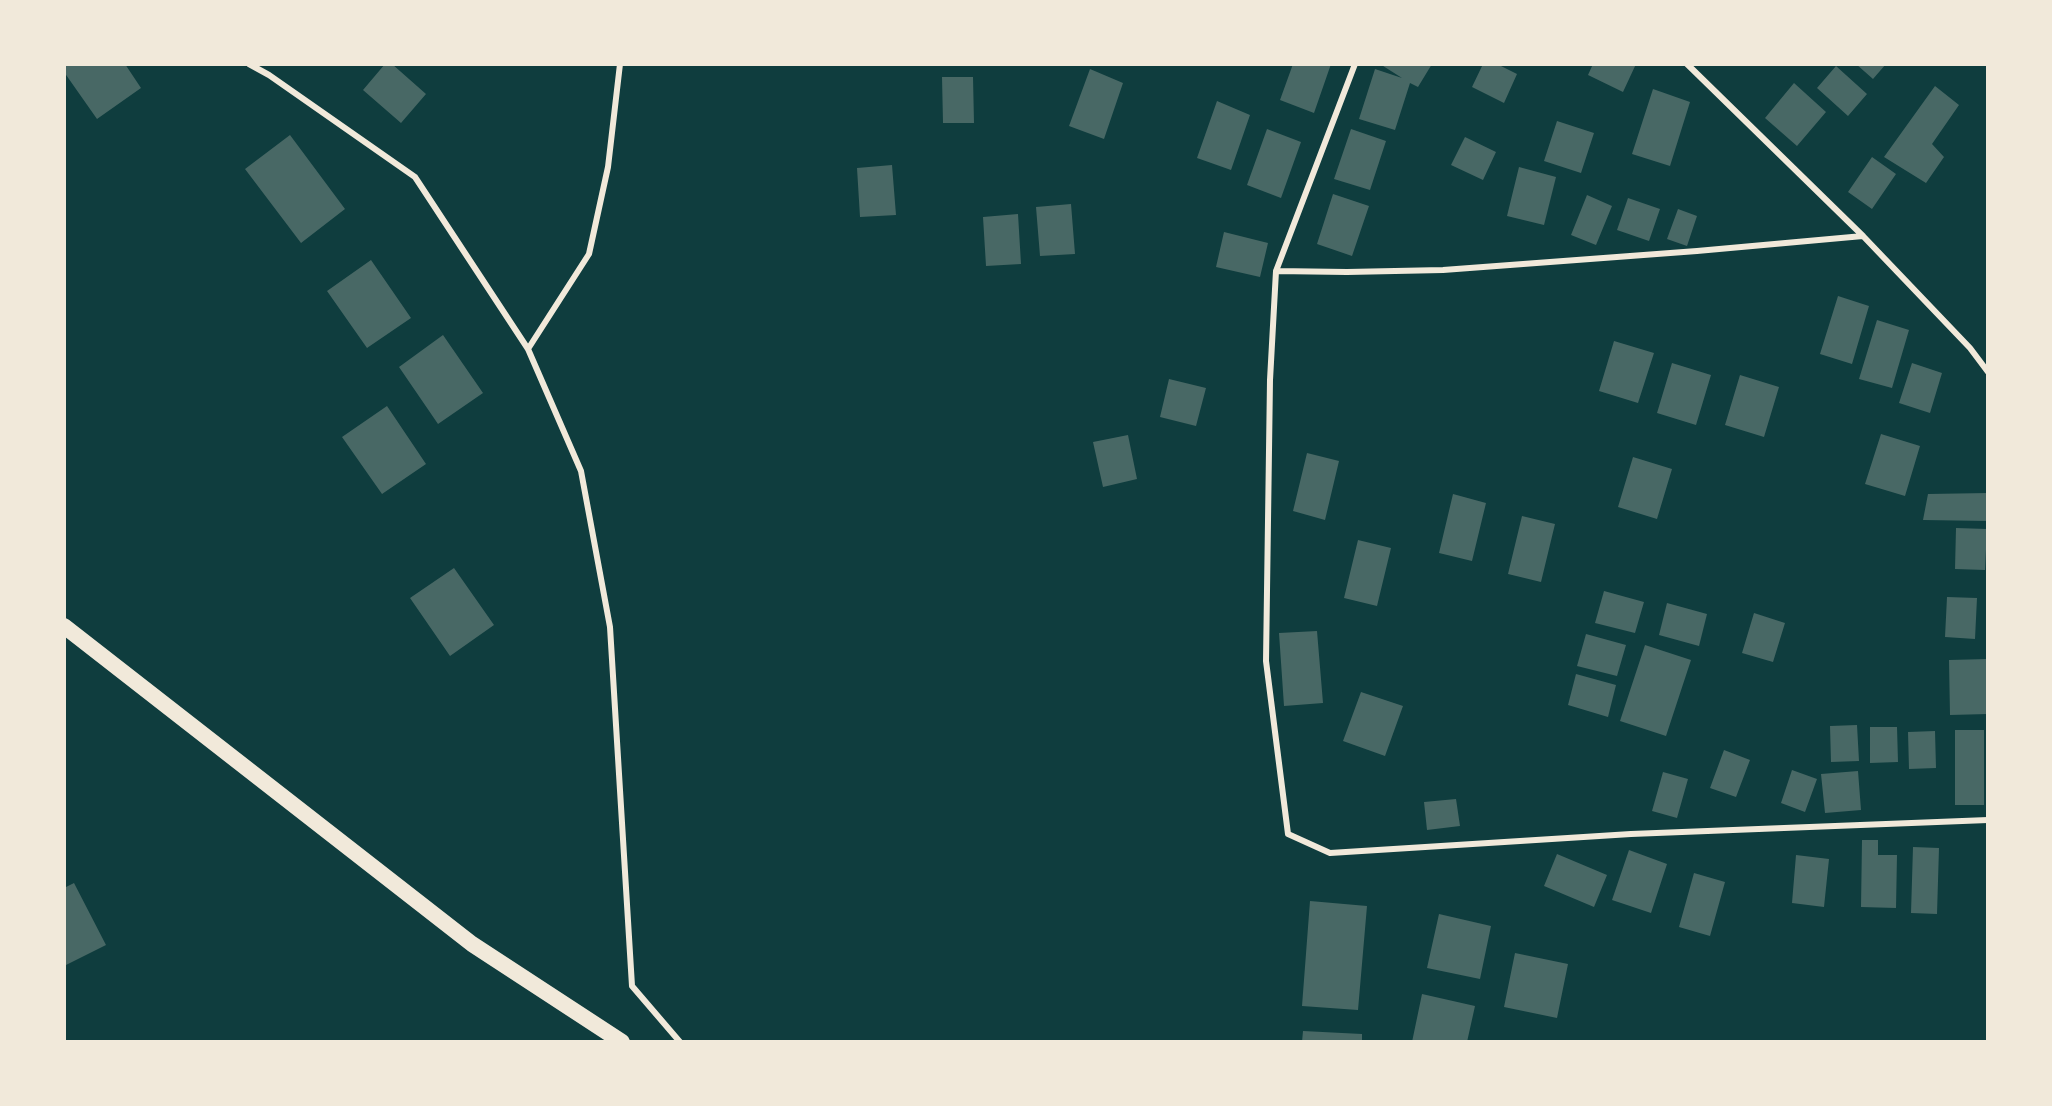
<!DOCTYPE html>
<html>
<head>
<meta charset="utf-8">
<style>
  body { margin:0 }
  #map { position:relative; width:2052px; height:1106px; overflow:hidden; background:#0f3d3e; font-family:"Crimson Pro",serif }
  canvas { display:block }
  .frame { position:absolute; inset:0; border:66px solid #f1e9da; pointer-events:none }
</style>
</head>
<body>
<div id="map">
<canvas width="2052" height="1106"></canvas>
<div class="frame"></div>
</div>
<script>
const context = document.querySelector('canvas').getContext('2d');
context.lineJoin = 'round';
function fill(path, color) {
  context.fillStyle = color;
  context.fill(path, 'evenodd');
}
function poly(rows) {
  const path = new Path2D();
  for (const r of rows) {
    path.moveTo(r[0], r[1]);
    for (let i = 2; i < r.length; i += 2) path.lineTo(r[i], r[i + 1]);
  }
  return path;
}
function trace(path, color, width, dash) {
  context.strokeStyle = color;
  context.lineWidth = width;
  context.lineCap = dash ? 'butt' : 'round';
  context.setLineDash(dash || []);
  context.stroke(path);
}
const building = poly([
  [64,64,125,64,141,88,97,119,64,72],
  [385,64,392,64,426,94,401,123,363,90],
  [1293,64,1331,64,1314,113,1280,100],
  [1380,64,1432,64,1418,87,1410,83,1395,130,1359,119,1375,69,1402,78],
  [1483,64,1497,64,1517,74,1504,103,1472,87],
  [1593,64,1636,64,1623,92,1588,75],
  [1856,64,1886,64,1873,79],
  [1836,66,1867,94,1848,116,1817,88],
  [1090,69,1123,83,1104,139,1069,126],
  [942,77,973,77,974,123,943,123],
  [1794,83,1826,112,1797,146,1765,118],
  [1935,86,1959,105,1932,144,1944,157,1926,183,1884,157],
  [1653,89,1690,102,1670,166,1632,154],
  [1217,101,1250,115,1231,170,1197,158],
  [1557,121,1594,133,1581,173,1544,161],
  [1267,129,1301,142,1281,198,1247,185],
  [1351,129,1386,141,1370,190,1334,179],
  [290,135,345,209,301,243,245,169],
  [1465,137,1496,152,1483,180,1451,165],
  [1872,157,1896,174,1872,209,1848,192],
  [892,165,896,215,860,217,857,168],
  [1519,167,1556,177,1544,225,1507,216],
  [1333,194,1369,206,1352,256,1317,244],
  [1587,195,1612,206,1596,245,1571,235],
  [1628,198,1660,209,1649,241,1617,230],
  [1071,204,1075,254,1040,256,1036,207],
  [1678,209,1697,216,1687,246,1667,239],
  [1018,214,1021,264,986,266,983,217],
  [1224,232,1268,243,1260,277,1216,267],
  [371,260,411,318,367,348,327,291],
  [1838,296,1869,306,1852,364,1820,354],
  [1877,320,1909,330,1892,388,1859,379],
  [443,335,483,393,438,424,399,367],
  [1614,341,1654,353,1638,403,1599,391],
  [1672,363,1711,375,1696,425,1657,413],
  [1912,363,1942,373,1930,413,1899,403],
  [1740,375,1779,387,1764,437,1725,425],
  [1169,379,1206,388,1196,426,1160,417],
  [387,406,426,464,382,494,342,437],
  [1881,434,1920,446,1905,496,1865,484],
  [1128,435,1137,479,1103,487,1093,442],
  [1307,453,1339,461,1325,520,1293,511],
  [1633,457,1672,469,1657,519,1618,507],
  [1988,493,1988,521,1923,520,1928,494],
  [1453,494,1486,503,1472,561,1439,553],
  [1522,516,1555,524,1541,582,1508,574],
  [1956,528,1987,529,1985,570,1955,569],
  [1358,540,1391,548,1377,606,1344,598],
  [454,568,494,625,450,656,410,598],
  [1604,591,1644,602,1635,633,1595,623],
  [1947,597,1977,598,1975,639,1945,637],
  [1667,603,1707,614,1699,646,1659,635],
  [1754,613,1785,623,1773,662,1742,653],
  [1317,631,1323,703,1284,706,1279,633],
  [1586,634,1626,645,1617,676,1577,666],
  [1645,645,1691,660,1666,736,1620,721],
  [1988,659,1988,714,1950,715,1949,660],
  [1576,674,1616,685,1608,717,1568,705],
  [1361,692,1403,706,1385,756,1343,741],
  [1857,725,1859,761,1831,762,1830,726],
  [1870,727,1897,727,1898,762,1870,763],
  [1955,730,1984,730,1984,805,1955,805],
  [1935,731,1936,768,1909,769,1908,732],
  [1724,750,1750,760,1736,797,1710,788],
  [1792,770,1817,779,1805,812,1781,803],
  [1858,771,1861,810,1825,813,1821,774],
  [1663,772,1688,779,1677,818,1652,811],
  [1456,799,1460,826,1427,830,1424,802],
  [1862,840,1878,840,1878,855,1897,855,1896,908,1861,907],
  [1913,847,1939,848,1937,914,1911,913],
  [1629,850,1667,864,1651,913,1612,900],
  [1557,854,1607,875,1594,907,1544,886],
  [1796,855,1829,859,1824,907,1792,903],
  [1694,873,1725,882,1710,936,1679,927],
  [74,883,106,945,64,966,64,888],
  [1310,901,1367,906,1358,1010,1302,1006],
  [1439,914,1491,926,1480,979,1427,968],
  [1515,953,1568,964,1557,1018,1504,1007],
  [1422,994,1475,1006,1467,1042,1412,1042],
  [1303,1031,1362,1034,1362,1042,1302,1042]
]);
const minor = poly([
  [249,64,269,75,415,177,528,349,581,471,610,627,632,986,680,1042],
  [1355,64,1276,271,1270,380,1266,661,1288,834,1330,853,1631,834,1988,820],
  [1687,64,1863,236,1970,348,1988,372],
  [1276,271,1347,272,1443,270,1697,251,1863,236],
  [528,349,589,254,608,167,620,64]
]);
const trunk = poly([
  [64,626,472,944,622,1042]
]);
fill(building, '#486865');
trace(minor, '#f1e9da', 6);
trace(trunk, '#f1e9da', 16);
</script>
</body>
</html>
